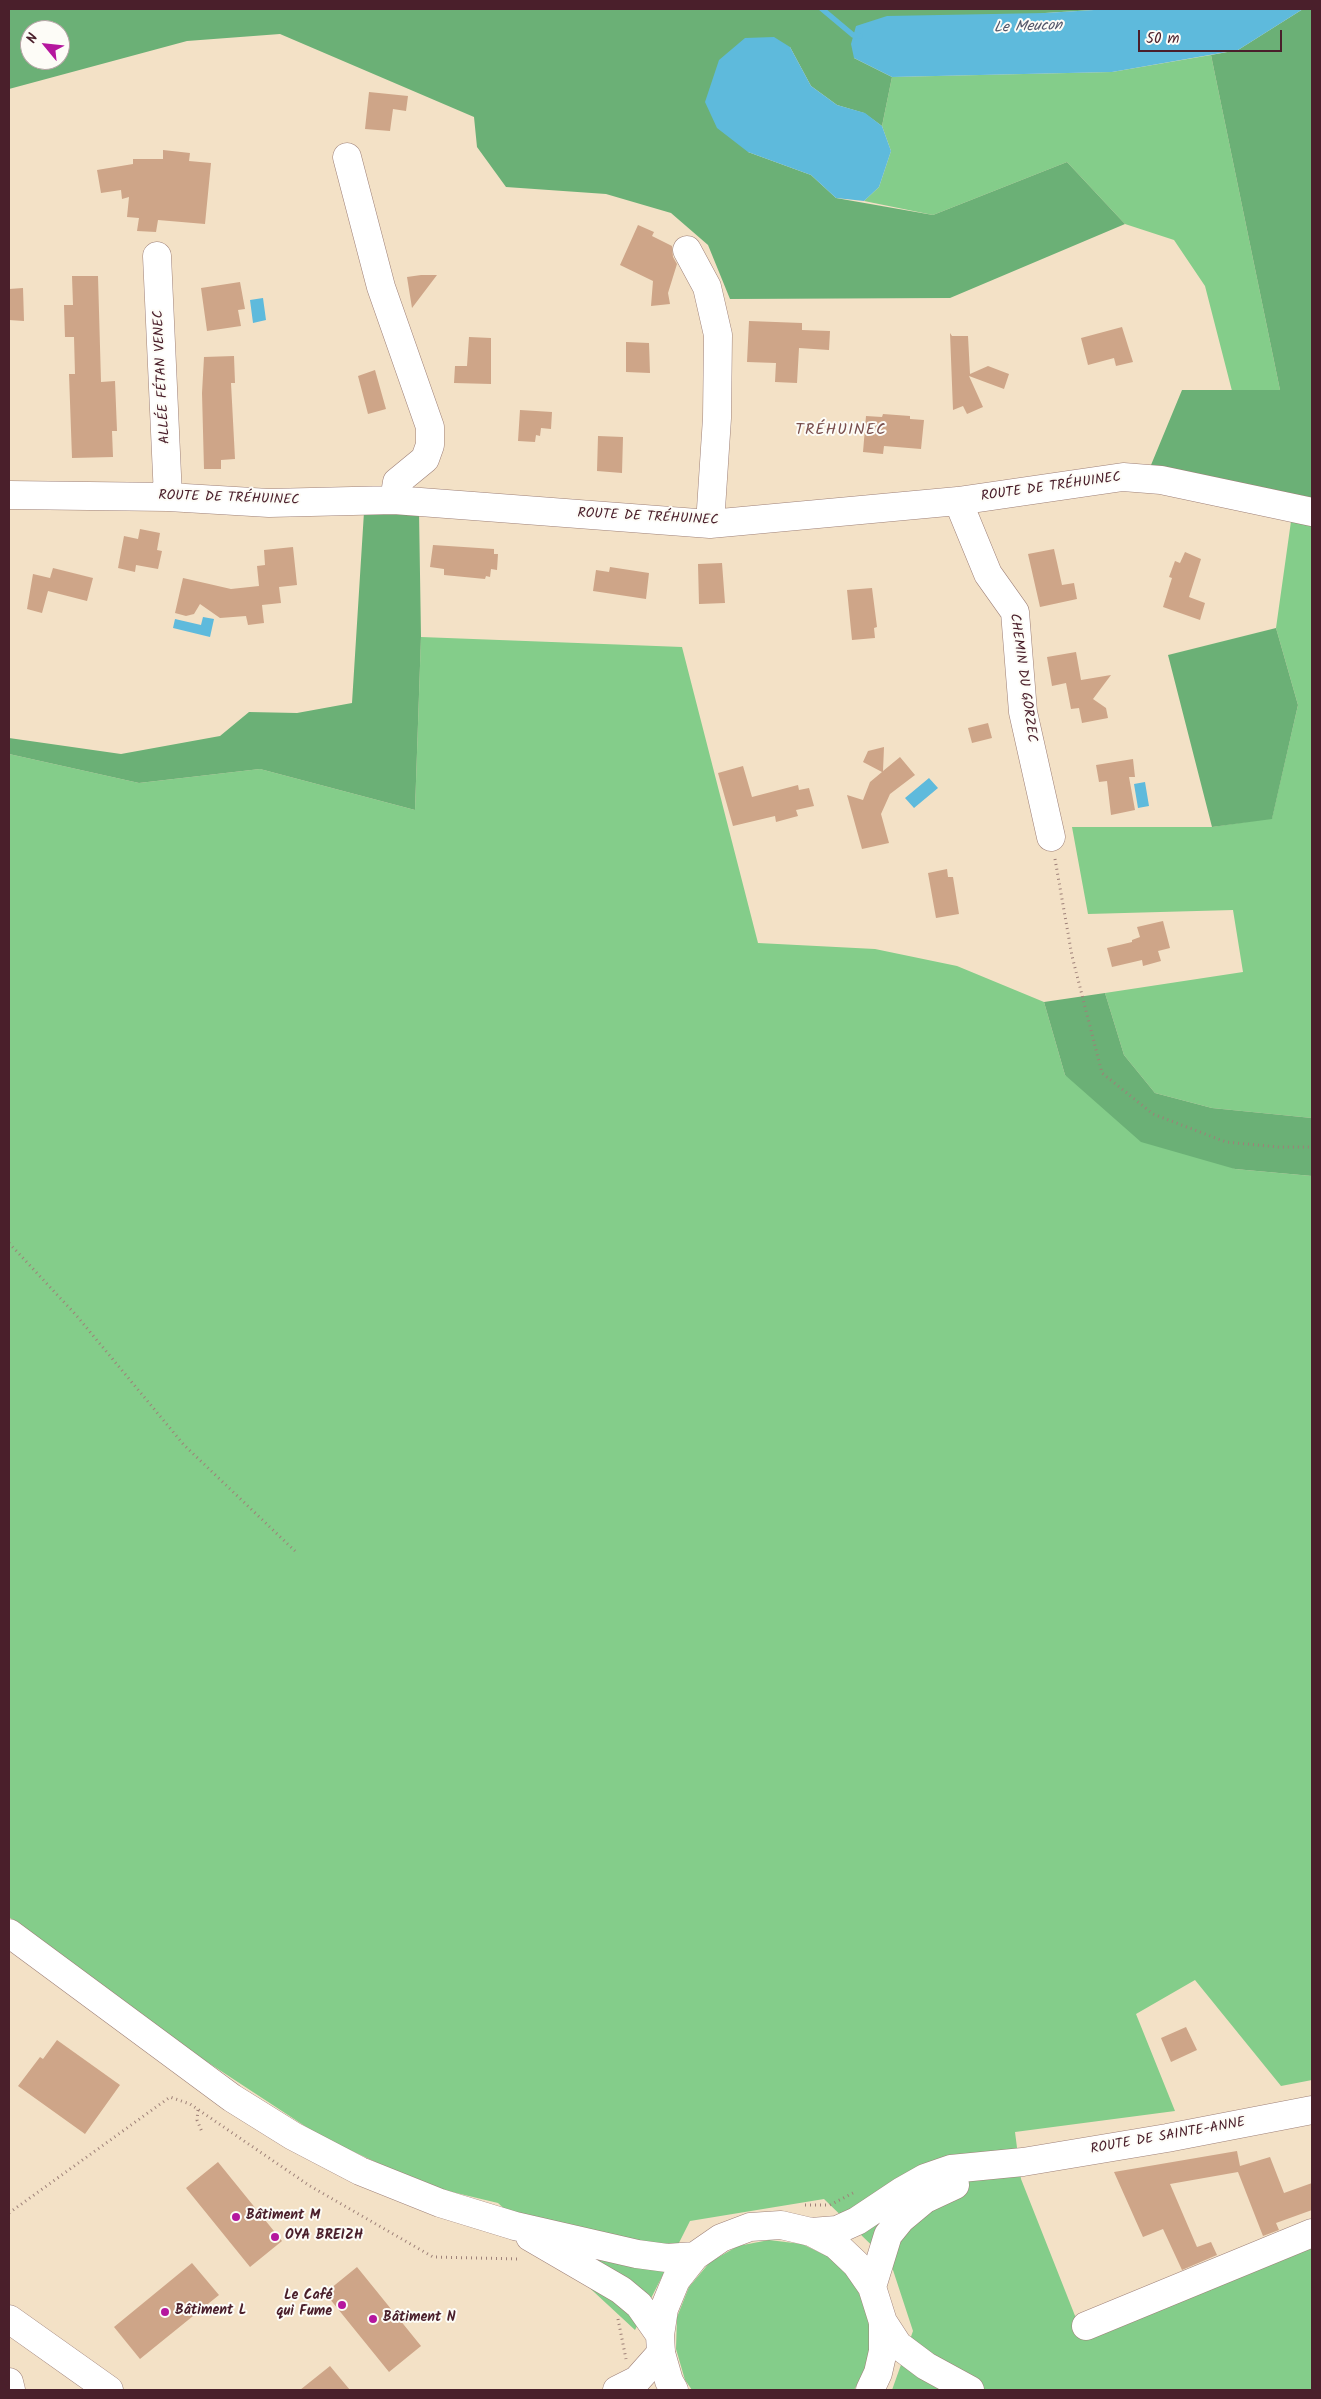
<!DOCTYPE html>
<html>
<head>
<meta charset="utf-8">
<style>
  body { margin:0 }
  #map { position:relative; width:1321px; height:2399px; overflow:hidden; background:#f3e1c6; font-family:Kalam,sans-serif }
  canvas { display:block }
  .frame { position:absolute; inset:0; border:10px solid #4a1f2b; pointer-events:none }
  .north { position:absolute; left:20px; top:20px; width:50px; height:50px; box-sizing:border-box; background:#fdfcf7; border:1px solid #b5a4a5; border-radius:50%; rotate:298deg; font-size:14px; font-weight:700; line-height:20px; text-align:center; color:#4a1f2b }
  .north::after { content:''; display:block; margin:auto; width:18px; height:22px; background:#b5179e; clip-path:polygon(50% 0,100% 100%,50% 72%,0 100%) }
  .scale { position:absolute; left:1138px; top:30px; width:144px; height:22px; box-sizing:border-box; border:2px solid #4a1f2b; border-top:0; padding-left:6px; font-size:15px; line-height:18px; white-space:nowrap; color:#4a1f2b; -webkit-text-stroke:4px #fdfcf7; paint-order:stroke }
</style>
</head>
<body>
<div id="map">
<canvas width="1321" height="2399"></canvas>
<div class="frame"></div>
<div class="north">N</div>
<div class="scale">50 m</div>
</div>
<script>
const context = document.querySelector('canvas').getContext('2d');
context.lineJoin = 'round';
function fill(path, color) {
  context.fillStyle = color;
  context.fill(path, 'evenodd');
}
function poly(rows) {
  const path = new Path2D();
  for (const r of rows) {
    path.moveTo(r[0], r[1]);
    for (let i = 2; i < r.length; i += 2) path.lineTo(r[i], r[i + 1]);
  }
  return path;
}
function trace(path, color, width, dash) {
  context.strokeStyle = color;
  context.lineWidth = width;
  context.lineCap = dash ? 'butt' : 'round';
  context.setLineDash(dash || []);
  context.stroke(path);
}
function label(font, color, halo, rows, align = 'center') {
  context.font = font + ' Kalam,sans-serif';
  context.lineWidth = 4;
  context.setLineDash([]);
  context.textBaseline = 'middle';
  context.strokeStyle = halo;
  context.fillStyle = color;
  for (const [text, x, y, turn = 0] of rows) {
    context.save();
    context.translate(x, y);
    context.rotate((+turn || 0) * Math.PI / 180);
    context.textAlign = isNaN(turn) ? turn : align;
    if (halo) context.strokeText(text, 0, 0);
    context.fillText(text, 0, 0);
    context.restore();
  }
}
const green = poly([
  [1211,55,1280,390,1232,391,1205,286,1174,240,1125,224,1067,162,933,215,864,201,879,187,891,151,882,126,892,77,1112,72],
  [1294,500,1312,502,1312,1118,1212,1108,1155,1093,1124,1055,1105,993,1243,972,1233,910,1088,914,1072,827,1212,827,1272,818,1298,705,1276,628],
  [421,637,682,647,758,943,875,949,957,966,1044,1002,1065,1075,1235,1169,1312,1176,1312,2080,1281,2086,1195,1980,1136,2014,1175,2111,1015,2132,1021,2179,1083,2336,1312,2246,1312,2390,892,2390,913,2331,891,2264,824,2199,690,2221,635,2330,498,2203,427,2186,320,2136,189,2050,9,1917,9,754,139,783,260,769,415,810],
  [769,2240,802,2244,831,2258,853,2281,867,2310,871,2342,864,2373,854,2390,692,2390,685,2380,676,2349,677,2317,689,2287,710,2262,738,2246]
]);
const forest = poly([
  [9,9,1110,9,1045,13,854,58,892,77,882,126,864,113,837,105,811,86,790,47,748,152,811,175,836,198,933,215,1067,162,1125,224,950,298,730,299,708,245,671,213,606,194,506,187,477,147,474,117,280,34,187,41,9,89],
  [30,30,60,30,60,60,30,60],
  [1303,9,1312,9,1312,502,1294,500,1151,465,1182,390,1280,390,1211,55,1238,50],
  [419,511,421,637,415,810,260,769,139,783,9,754,9,738,121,754,220,736,249,712,297,713,352,703,364,512],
  [1276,628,1298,705,1272,819,1212,827,1168,655],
  [1105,993,1124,1055,1155,1093,1212,1108,1312,1118,1312,1176,1235,1169,1141,1142,1065,1075,1044,1002]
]);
const water = poly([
  [1110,9,1303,9,1238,50,1112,72,892,77,854,58,851,44,856,26,887,16,1045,13],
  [774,37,790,47,811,86,837,105,865,113,882,126,891,151,879,187,864,201,836,198,811,175,748,152,717,128,705,102,719,60,745,38],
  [263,298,266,320,253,323,250,300],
  [203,617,214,619,210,637,173,628,175,619,201,625],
  [929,778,938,788,914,808,905,798],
  [1145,782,1149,806,1138,808,1134,784]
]);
const stream = poly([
  [822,9,853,35,860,36]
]);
const building = poly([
  [369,92,408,96,406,111,393,109,390,131,365,129],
  [163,150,190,153,189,161,211,163,205,224,158,220,156,232,137,231,139,218,127,217,129,197,122,199,121,190,101,193,97,170,133,164,133,159,163,159],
  [638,225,654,232,652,236,672,246,673,257,677,264,668,293,670,304,651,306,653,281,620,265],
  [421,275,437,275,412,308,407,277],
  [72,276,98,276,101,382,115,381,117,431,112,431,113,457,72,458,69,374,75,374,74,337,65,337,64,305,73,305],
  [240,282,245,309,238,310,241,326,207,331,201,288],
  [23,288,24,321,9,320,9,289],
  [749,321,802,323,802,330,830,331,829,350,799,348,797,383,775,382,776,363,747,362],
  [1122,327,1133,362,1116,366,1114,358,1088,365,1081,338],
  [950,333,952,336,968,336,970,374,988,366,1009,374,1004,389,969,376,983,407,967,414,963,406,953,410],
  [469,337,491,338,491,384,454,383,455,366,467,366],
  [626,342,649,343,650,373,626,372],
  [234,356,235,383,231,383,235,459,221,460,221,469,204,469,202,393,204,357],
  [375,370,386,409,368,414,358,376],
  [520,410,552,412,551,429,541,428,540,436,536,435,535,442,518,441],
  [883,414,910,416,910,419,924,420,921,449,884,446,883,454,863,452,866,416,882,417],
  [598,436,623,437,622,473,597,471],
  [140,529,160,533,157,550,162,551,158,569,136,565,135,572,118,568,124,536,138,539],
  [433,545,494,549,494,554,498,554,497,570,491,569,490,577,486,576,485,579,444,575,444,569,430,567],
  [293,547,297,585,279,587,281,603,262,605,264,623,248,625,246,616,220,618,200,604,194,614,186,616,175,613,183,578,231,589,259,586,257,566,265,565,264,550],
  [1054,549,1062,585,1074,583,1077,599,1040,607,1028,554],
  [1185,552,1201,559,1189,597,1205,603,1200,620,1163,607,1172,578,1169,577,1175,561,1180,563],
  [722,563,725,603,699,604,698,564],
  [610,567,649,573,646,599,593,591,596,570,609,572],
  [53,568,93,578,87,601,48,591,42,613,27,609,33,574,50,578],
  [872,588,877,627,874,628,875,638,852,640,847,590],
  [1076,652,1081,680,1111,675,1093,699,1106,708,1108,718,1082,723,1079,708,1071,709,1066,683,1052,686,1047,657],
  [988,723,992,738,972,743,968,728],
  [884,747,883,771,900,757,915,775,890,794,881,814,889,843,862,849,847,795,863,800,870,782,882,772,863,762,868,751],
  [1133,759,1135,777,1129,777,1135,810,1111,815,1107,781,1099,782,1096,765],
  [743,766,752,797,798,785,799,790,809,788,814,806,796,810,798,816,776,822,775,816,733,826,718,773],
  [947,869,948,877,953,877,959,914,936,918,928,873],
  [1163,921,1170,948,1158,951,1161,961,1143,966,1142,960,1112,967,1107,948,1132,942,1132,940,1140,937,1137,927],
  [1186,2027,1197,2050,1171,2062,1161,2038],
  [57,2040,120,2085,85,2134,18,2086,40,2057,43,2059],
  [1237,2151,1240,2166,1270,2157,1284,2193,1312,2183,1312,2210,1276,2223,1279,2230,1263,2236,1238,2172,1170,2184,1197,2247,1211,2242,1217,2255,1182,2270,1163,2229,1143,2237,1114,2172],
  [218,2162,282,2241,250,2267,186,2188],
  [192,2263,219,2295,140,2359,114,2327],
  [357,2267,421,2346,389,2372,325,2293],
  [330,2366,350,2390,300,2390]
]);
const path = poly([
  [1055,859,1072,956,1102,1073,1153,1114,1226,1142,1278,1147,1312,1147],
  [9,1243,76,1315,184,1445,295,1551],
  [198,2110,197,2120,202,2132],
  [805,2205,830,2205,853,2193],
  [9,2213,170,2097,190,2104,310,2186,433,2257,520,2259],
  [618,2319,626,2359]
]);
const minor = poly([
  [347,157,381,287,430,427,430,445,425,459,397,482,394,500],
  [687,250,707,287,718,335,717,418,710,524],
  [157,256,168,497],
  [9,495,168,497,269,503,394,500,710,524,958,501,1123,477,1161,480,1312,512],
  [958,501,988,574,1015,612,1023,712,1051,837],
  [9,2319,109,2390],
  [1086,2326,1312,2233],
  [9,2382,11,2390],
  [617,2390,637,2380,661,2353]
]);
const major = poly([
  [9,1933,232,2098,293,2136,360,2171,440,2203,515,2226,637,2254,667,2258,695,2256],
  [811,2232,837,2230,857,2221,902,2191,925,2178,951,2169,1023,2162,1167,2138,1312,2110],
  [530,2237,621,2290,639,2305,660,2335],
  [872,2287,888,2235,901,2219,925,2199,955,2185],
  [883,2322,898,2345,926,2366,970,2390],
  [674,2390,669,2381,661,2353,660,2335,664,2309,676,2280,695,2256,721,2238,750,2227,781,2225,811,2232,836,2245,856,2264,872,2287,883,2322,883,2351,878,2373,870,2390]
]);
const markers = [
  [236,2217,5,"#b5179e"],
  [275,2237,5,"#b5179e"],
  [342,2305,5,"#b5179e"],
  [165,2312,5,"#b5179e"],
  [373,2319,5,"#b5179e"]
];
const streetNames = [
  ["ALLÉE FÉTAN VENEC",163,377,-93],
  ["ROUTE DE TRÉHUINEC",1051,488,-8],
  ["ROUTE DE TRÉHUINEC",229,499,2],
  ["ROUTE DE TRÉHUINEC",648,518,3],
  ["CHEMIN DU GORZEC",1022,678,82],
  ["ROUTE DE SAINTE-ANNE",1168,2137,-10]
];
const poiNames = [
  ["Bâtiment M",246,2217],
  ["OYA BREIZH",285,2237],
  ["Le Café",332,2297,"right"],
  ["qui Fume",332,2313,"right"],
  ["Bâtiment L",175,2312],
  ["Bâtiment N",383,2319]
];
const waterNames = [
  ["Le Meucon",1028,28,-2]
];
const quarterNames = [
  ["TRÉHUINEC",841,431]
];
fill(green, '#84cd8a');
fill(forest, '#6bb076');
fill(water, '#5ebadc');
trace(stream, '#5ebadc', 5.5);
fill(building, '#cea588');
trace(minor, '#9e8078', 29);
trace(major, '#9e8078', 29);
trace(path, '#9e8078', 3, [1, 4]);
trace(minor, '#fff', 28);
trace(major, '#fff', 28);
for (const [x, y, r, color] of markers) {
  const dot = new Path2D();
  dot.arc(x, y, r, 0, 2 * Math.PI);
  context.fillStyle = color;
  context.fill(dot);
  trace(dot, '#fdfcf7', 2);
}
label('14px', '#4a1f2b', '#fdfcf7', streetNames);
label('bold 14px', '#4a1f2b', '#fdfcf7', poiNames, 'left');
label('italic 15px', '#515569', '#fdfcf7', waterNames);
context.letterSpacing = '1px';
label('16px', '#784e4c', '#fdfcf7', quarterNames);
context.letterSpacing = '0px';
</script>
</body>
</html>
